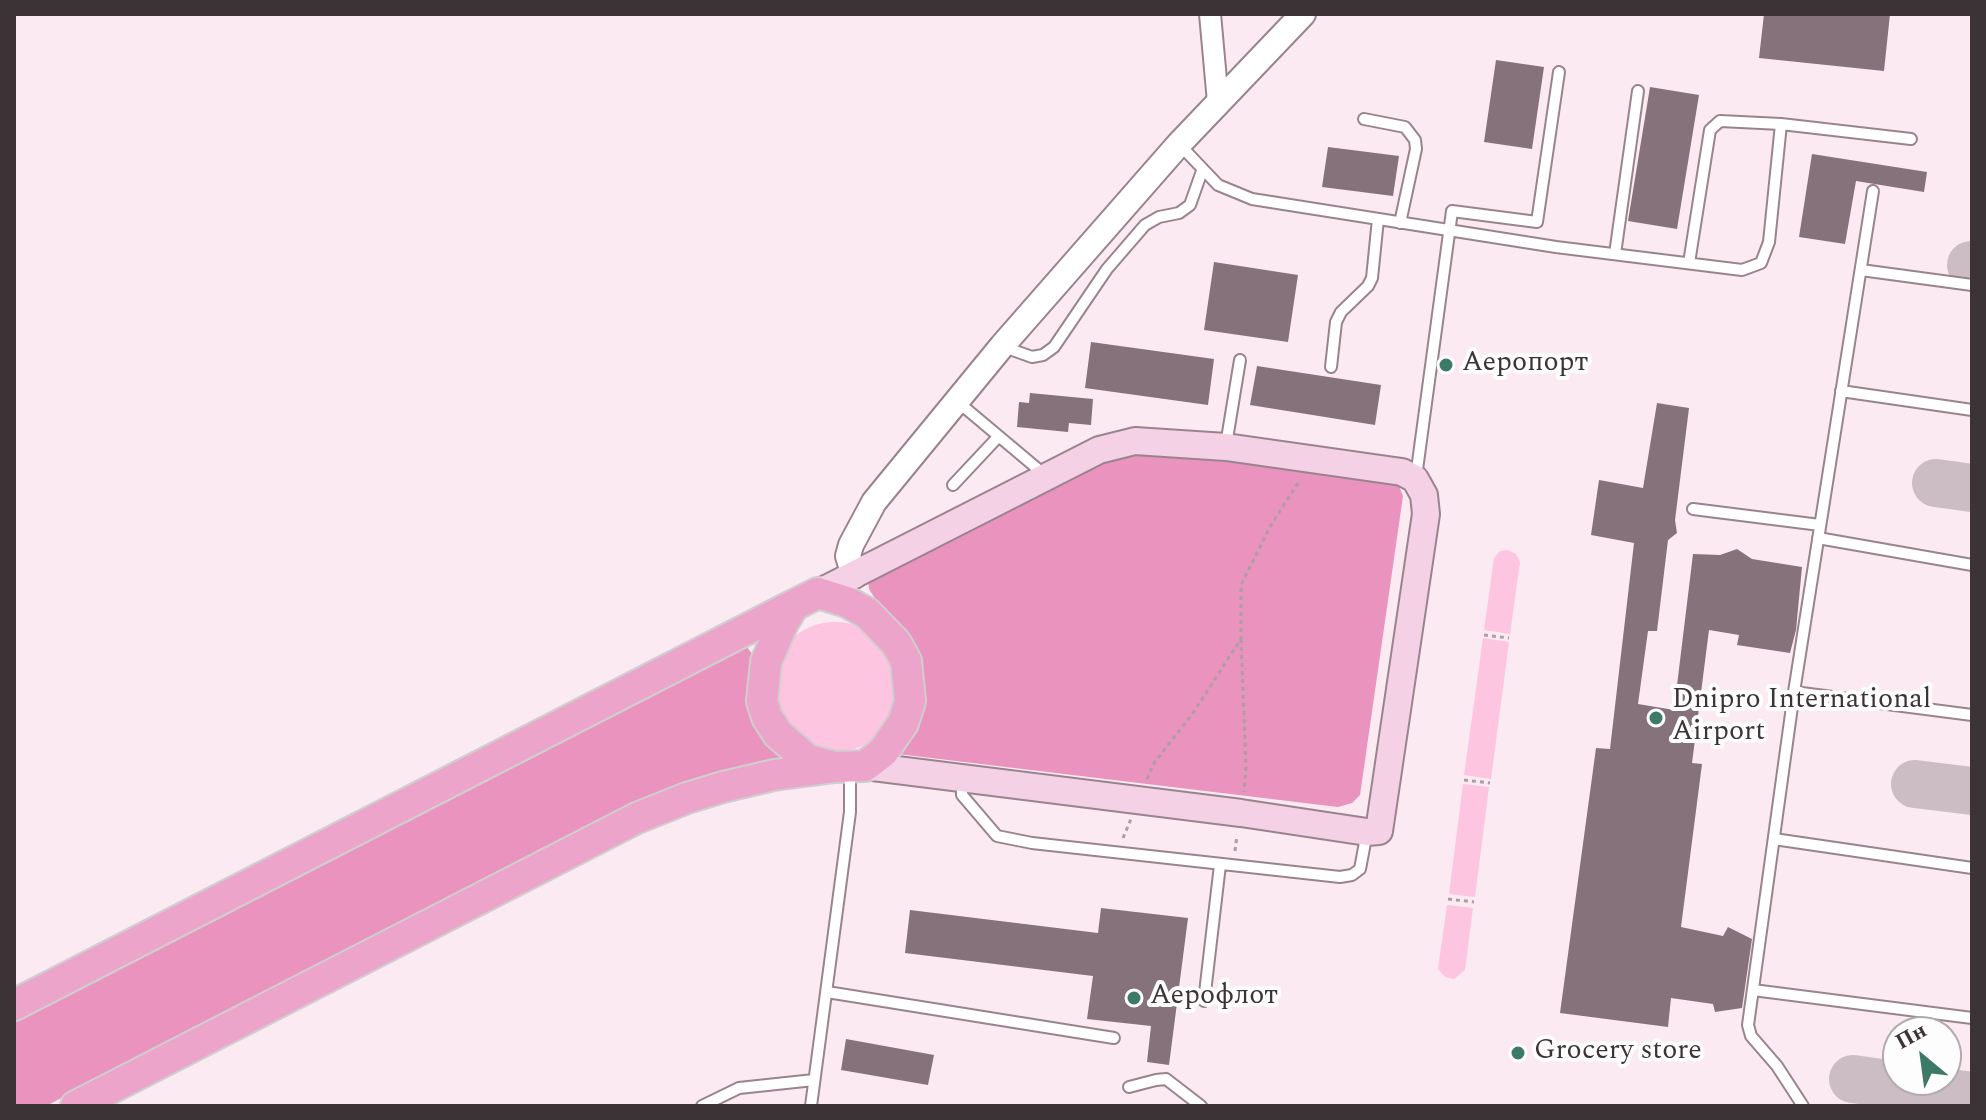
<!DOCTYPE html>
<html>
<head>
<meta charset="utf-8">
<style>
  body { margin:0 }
  #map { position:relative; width:1986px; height:1120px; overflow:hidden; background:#fceaf2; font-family:Spectral,serif }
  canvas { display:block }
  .frame { position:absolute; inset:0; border:16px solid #3c3337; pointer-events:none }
  .north { position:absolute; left:1882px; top:1016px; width:80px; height:80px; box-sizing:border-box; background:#fdfdfd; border:2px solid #b0acae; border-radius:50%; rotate:331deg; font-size:22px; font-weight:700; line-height:32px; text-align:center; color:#3c3337 }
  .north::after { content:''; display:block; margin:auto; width:28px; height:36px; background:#3c7a67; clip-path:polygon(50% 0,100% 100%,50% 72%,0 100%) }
</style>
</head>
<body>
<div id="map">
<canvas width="1986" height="1120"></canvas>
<div class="frame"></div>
<div class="north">Пн</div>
</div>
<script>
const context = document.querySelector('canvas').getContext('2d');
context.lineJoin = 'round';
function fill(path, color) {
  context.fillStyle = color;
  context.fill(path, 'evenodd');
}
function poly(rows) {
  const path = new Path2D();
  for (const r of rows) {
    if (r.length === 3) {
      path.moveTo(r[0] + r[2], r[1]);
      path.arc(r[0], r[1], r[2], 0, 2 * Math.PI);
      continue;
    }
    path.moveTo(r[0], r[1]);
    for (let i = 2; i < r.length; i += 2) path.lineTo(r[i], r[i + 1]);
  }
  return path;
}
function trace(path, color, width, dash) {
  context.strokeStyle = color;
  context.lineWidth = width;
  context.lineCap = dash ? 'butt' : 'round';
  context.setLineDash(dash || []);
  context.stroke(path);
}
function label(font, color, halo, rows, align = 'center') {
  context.font = font + ' Spectral,serif';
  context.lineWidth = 8;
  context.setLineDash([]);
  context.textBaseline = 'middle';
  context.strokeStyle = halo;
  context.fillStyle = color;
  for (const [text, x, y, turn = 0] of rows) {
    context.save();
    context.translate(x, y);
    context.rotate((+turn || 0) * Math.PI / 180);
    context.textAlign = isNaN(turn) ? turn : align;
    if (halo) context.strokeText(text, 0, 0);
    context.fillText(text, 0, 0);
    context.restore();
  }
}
const green = poly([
  [1508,550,1516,554,1520,562,1510,634,1484,630,1494,558,1500,551],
  [835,687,65],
  [1483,638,1509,642,1491,779,1464,775],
  [1463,784,1489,787,1475,897,1449,894],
  [1447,905,1473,908,1465,970,1454,979,1445,977,1438,969]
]);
const forest = poly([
  [1142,444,1397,481,1403,496,1360,795,1352,803,1338,807,898,754,907,730,884,613,869,589,868,580,1063,475],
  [739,645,747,647,753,655,790,760,704,778,658,793,593,822,46,1106,14,1106,14,1018]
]);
const taxiway = poly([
  [1971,265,1972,265],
  [1936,483,1972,488],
  [1915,784,1972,791],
  [1853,1079,1972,1096]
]);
const building = poly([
  [1764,14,1890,14,1884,71,1759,58],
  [1496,60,1544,67,1532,149,1484,142],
  [1650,87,1699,95,1677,229,1628,221],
  [1328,147,1399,156,1393,196,1322,187],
  [1812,154,1927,172,1924,192,1856,181,1845,244,1799,237],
  [1214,262,1298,275,1288,342,1204,330],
  [1091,342,1214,359,1208,405,1085,388],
  [1257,366,1381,385,1375,425,1250,405],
  [1030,393,1093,399,1091,425,1069,423,1068,432,1017,427,1019,402,1029,403],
  [1657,403,1689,408,1675,520,1677,533,1668,540,1657,631,1648,631,1638,704,1674,710,1693,554,1720,555,1737,549,1752,559,1802,567,1796,630,1790,653,1737,645,1739,635,1709,630,1692,763,1702,764,1681,927,1723,936,1728,927,1752,939,1742,1008,1715,1012,1713,1004,1671,998,1668,1027,1560,1013,1596,748,1610,749,1634,543,1591,535,1599,480,1643,488],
  [1101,908,1188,918,1169,1065,1147,1062,1151,1026,1087,1019,1093,976,905,953,910,910,1098,933],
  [846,1039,934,1055,928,1085,841,1070]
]);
const path = poly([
  [1484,635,1509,638],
  [1241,639,1246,767,1244,792],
  [1147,779,1154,763,1193,713,1241,639,1241,585,1271,525,1300,480],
  [1464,780,1490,783],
  [1123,838,1131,819],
  [1235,851,1237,835],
  [1448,899,1474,902]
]);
const service = poly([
  [1364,119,1405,127,1415,140,1416,149,1400,223],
  [1179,144,1218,185,1252,199,1556,247,1742,270,1761,263,1769,242,1781,124],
  [1615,254,1638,91],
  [1689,263,1710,130,1720,121,1781,124,1911,139],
  [1861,270,1972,285],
  [1004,347,1032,357,1043,355,1054,347,1107,269,1145,225,1159,217,1179,213,1190,205,1202,171],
  [1331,367,1336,322,1341,312,1368,286,1372,278,1378,219],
  [1841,391,1972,410],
  [958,402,1045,475],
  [1226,445,1240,360],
  [1416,477,1452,211,1537,222,1559,72],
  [953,485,998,437],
  [1693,509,1820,525],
  [1818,538,1972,565],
  [1794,692,1972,715],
  [962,779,962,795,997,836,1032,843,1340,877,1352,875,1360,869,1367,832],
  [1774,839,1972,868],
  [1753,990,1972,1018],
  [827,992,1114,1038],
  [1204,1001,1220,865],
  [1129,1087,1156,1080,1166,1079,1201,1106],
  [702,1106,739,1088,814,1080],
  [811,1106,850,812,850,771],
  [1803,1106,1777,1066,1751,1036,1748,1025,1794,692,1873,191]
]);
const minor = poly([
  [1210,14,1218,102]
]);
const tertiary = poly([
  [854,576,848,556,851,545,874,502,1002,346,1179,144,1303,14]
]);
const secondary = poly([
  [818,593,1099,450,1135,441,1226,447,1402,472,1415,479,1424,495,1426,514,1379,831,1367,832,1241,813,865,766]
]);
const primary = poly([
  [818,593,847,602,867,613,896,643,906,661,910,701,903,723,883,752,865,766,835,767,808,760,778,734,767,717,762,701,766,662,783,623,794,605,818,593],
  [14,1005,794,605],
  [76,1106,637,818,687,798,723,787,774,775,835,767]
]);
const markers = [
  [1446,365,8,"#3c7a67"],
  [1656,718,8,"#3c7a67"],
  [1134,998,8,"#3c7a67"],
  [1518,1053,8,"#3c7a67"]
];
const poiNames = [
  ["Аеропорт",1462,365],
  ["Dnipro International",1672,702],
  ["Airport",1672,734],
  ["Аерофлот",1150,998],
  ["Grocery store",1534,1053]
];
fill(green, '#fdc5df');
fill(forest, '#e993be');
trace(taxiway, '#ccbcc3', 48);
fill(building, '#86727b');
trace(service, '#99848e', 14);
trace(minor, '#99848e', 24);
trace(tertiary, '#99848e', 28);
trace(secondary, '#99848e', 30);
trace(primary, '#d0cecf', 34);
trace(path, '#ac9ea4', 3, [4, 4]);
trace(service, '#fff', 10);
trace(minor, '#fff', 20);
trace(tertiary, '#fff', 24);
trace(secondary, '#f5d1e5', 26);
trace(primary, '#eca4cb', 30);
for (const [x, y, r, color] of markers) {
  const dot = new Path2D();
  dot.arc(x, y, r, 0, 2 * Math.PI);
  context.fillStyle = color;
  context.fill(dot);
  trace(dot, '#fdfdfd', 3);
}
label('28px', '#3c3337', '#fdfdfd', poiNames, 'left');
</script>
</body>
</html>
